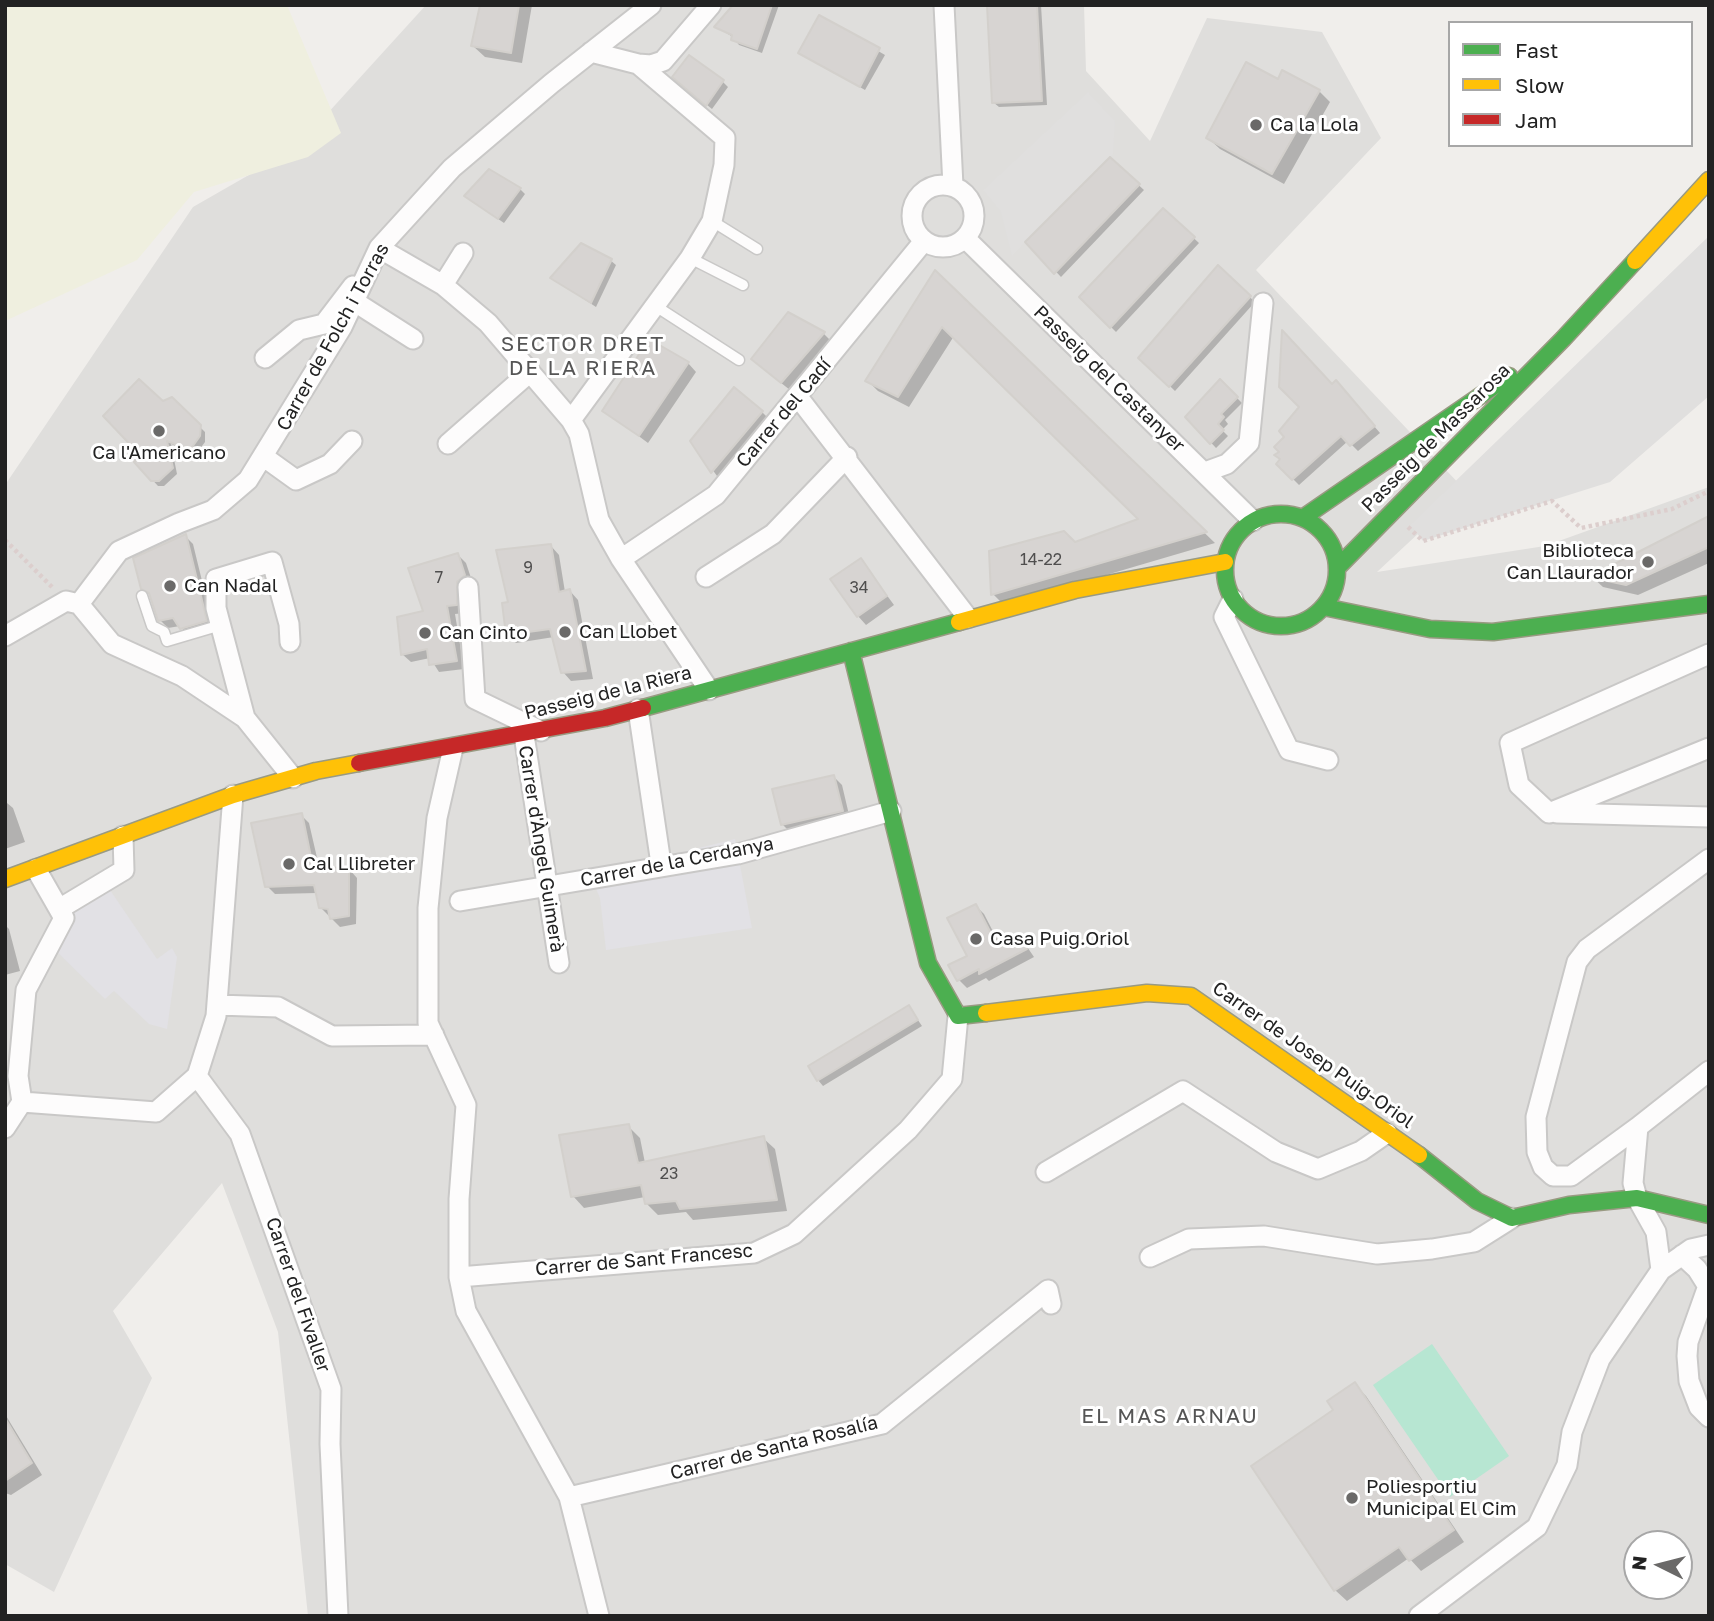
<!DOCTYPE html>
<html>
<head>
<meta charset="utf-8">
<style>
  body { margin:0 }
  #map { position:relative; width:1714px; height:1621px; overflow:hidden; background:#f0eeeb; font-family:"Golos Text",sans-serif }
  canvas { display:block }
  .frame { position:absolute; inset:0; border:7px solid #222; pointer-events:none }
  .legend { position:absolute; left:1448px; top:21px; width:245px; height:126px; box-sizing:border-box; background:#fff; border:2px solid #a7a7a7; margin:0; padding:9px 12px; list-style:none; font-size:21px; color:#222 }
  .legend li { display:flex; align-items:center; gap:14px; height:35px }
  .legend b { width:35px; border:2px solid #a7a7a7 }
  .north { position:absolute; left:1623px; top:1530px; width:70px; height:70px; box-sizing:border-box; background:#fff; border:2px solid #a7a7a7; border-radius:50%; rotate:276deg; font-size:19px; font-weight:700; line-height:28px; text-align:center; color:#222 }
  .north::after { content:''; display:block; margin:auto; width:24px; height:32px; background:#6a6968; clip-path:polygon(50% 0,100% 100%,50% 72%,0 100%) }
</style>
</head>
<body>
<div id="map">
<canvas width="1714" height="1621"></canvas>
<div class="frame"></div>
<ul class="legend">
<li><b style="height:9px;background:#4caf50"></b>Fast</li>
<li><b style="height:9px;background:#ffc107"></b>Slow</li>
<li><b style="height:9px;background:#c62828"></b>Jam</li>
</ul>
<div class="north">N</div>
</div>
<script>
const context = document.querySelector('canvas').getContext('2d');
context.lineJoin = 'round';
function fill(path, color) {
  context.fillStyle = color;
  context.fill(path, 'evenodd');
}
function poly(rows) {
  const path = new Path2D();
  for (const r of rows) {
    if (r.length === 3) {
      path.moveTo(r[0] + r[2], r[1]);
      path.arc(r[0], r[1], r[2], 0, 2 * Math.PI);
      continue;
    }
    path.moveTo(r[0], r[1]);
    for (let i = 2; i < r.length; i += 2) path.lineTo(r[i], r[i + 1]);
  }
  return path;
}
function trace(path, color, width, dash) {
  context.strokeStyle = color;
  context.lineWidth = width;
  context.lineCap = dash ? 'butt' : 'round';
  context.setLineDash(dash || []);
  context.stroke(path);
}
function label(font, color, halo, rows, align = 'center') {
  context.font = font + ' "Golos Text",sans-serif';
  context.lineWidth = 6;
  context.setLineDash([]);
  context.textBaseline = 'middle';
  context.strokeStyle = halo;
  context.fillStyle = color;
  for (const [text, x, y, turn = 0] of rows) {
    context.save();
    context.translate(x, y);
    context.rotate((+turn || 0) * Math.PI / 180);
    context.textAlign = isNaN(turn) ? turn : align;
    if (halo) context.strokeText(text, 0, 0);
    context.fillText(text, 0, 0);
    context.restore();
  }
}
const residential = poly([
  [426,5,1084,5,1086,71,1150,141,1207,18,1322,32,1381,138,1256,270,1465,490,1377,572,1545,546,1709,487,1709,1616,308,1616,278,1332,222,1183,113,1311,152,1378,54,1592,5,1564,5,485,193,207,296,148],
  [1637,1544,1679,1544,1679,1586,1637,1586]
]);
const farmland = poly([
  [5,5,287,5,341,133,308,157,194,192,137,260,5,321]
]);
const pitch = poly([
  [1432,1344,1509,1456,1450,1497,1373,1385]
]);
const parking = poly([
  [1088,92,1115,121,1113,154,1012,256,1001,212,983,190],
  [1709,236,1709,396,1610,482,1423,541,1410,525]
]);
const plaza = poly([
  [735,839,752,928,606,950,600,898,590,875],
  [110,890,157,959,172,948,177,957,167,1029,149,1024,114,991,105,999,50,945,64,918]
]);
const shadow = poly([
  [481,5,532,5,522,63,485,57,473,46],
  [735,5,779,5,762,53,739,45,733,37,716,27],
  [989,5,1041,5,1047,105,999,107,993,102],
  [820,17,885,55,865,90,800,53],
  [1278,81,1319,91,1330,102,1284,184,1220,149,1208,138],
  [679,82,723,82,728,87,712,109],
  [1110,159,1144,190,1061,277,1028,242],
  [520,189,525,194,504,223,472,201],
  [1163,210,1199,243,1116,332,1081,297],
  [610,260,616,265,596,307,552,278],
  [1219,268,1255,302,1175,391,1141,358],
  [936,273,1215,543,1004,605,993,594,1074,544,1141,520,954,336,909,407,878,391,868,381],
  [789,314,824,334,832,342,790,390,761,367],
  [649,341,688,363,696,372,648,443,605,411],
  [1220,381,1242,403,1225,420,1228,424,1222,430,1228,436,1216,448,1187,417],
  [1332,386,1342,389,1380,433,1358,451,1348,441,1299,485,1278,464],
  [171,399,205,432,205,442,196,454,171,444,177,474,164,486,158,486,136,462,143,455,162,404],
  [762,412,770,420,720,480,692,442],
  [1709,518,1709,563,1638,595,1603,587,1592,577],
  [185,536,193,544,214,630,190,637,180,626,168,628,160,620,152,597,143,588],
  [551,546,559,555,565,592,570,591,578,600,593,679,571,681,563,672,554,637,516,643,508,634,510,603],
  [458,555,466,563,473,584,465,613,455,614,464,669,439,672,430,658,411,662,402,654],
  [861,560,894,605,866,625,858,616],
  [834,777,842,785,850,819,791,833,783,825,775,791],
  [7,803,13,808,25,842,5,849],
  [301,815,309,823,318,862,325,869,349,869,357,878,356,924,340,927,320,907,317,893,275,894,267,886],
  [976,906,984,914,1000,945,1019,935,1034,957,989,981,986,978,967,988,959,980,969,957],
  [5,925,9,929,20,971,5,975],
  [909,1007,922,1026,823,1086,818,1080,810,1067],
  [628,1126,640,1138,645,1163,763,1138,775,1149,787,1211,693,1220,686,1212,658,1215,646,1203,645,1197,584,1208,573,1196],
  [1355,1385,1366,1396,1464,1542,1421,1571,1409,1558,1347,1601,1335,1590,1336,1411],
  [5,1414,42,1475,11,1495,5,1493]
]);
const building = poly([
  [480,5,519,5,511,53,471,46,480,5],
  [733,5,772,5,757,49,731,40,732,35,714,27,733,5],
  [987,5,1037,5,1042,101,992,103,987,5],
  [819,15,880,48,860,87,798,53,819,15],
  [689,55,724,80,706,106,672,77,689,55],
  [1246,62,1278,79,1282,70,1320,90,1272,174,1206,138,1246,62],
  [1110,157,1140,184,1054,274,1025,242,1110,157],
  [489,169,521,188,498,219,464,196,489,169],
  [1163,208,1195,237,1110,328,1079,297,1163,208],
  [581,243,612,259,591,303,550,278,581,243],
  [1218,265,1251,296,1169,387,1138,358,1218,265],
  [935,270,1207,532,991,595,989,551,1064,531,1075,542,1138,519,942,327,898,397,865,381,935,270],
  [788,312,825,332,781,383,751,359,788,312],
  [1282,330,1332,384,1336,380,1375,426,1350,446,1341,436,1292,480,1276,464,1280,459,1274,455,1279,452,1274,447,1284,437,1279,431,1299,407,1279,387,1282,330],
  [649,339,689,362,639,436,602,411,649,339],
  [139,379,163,401,172,397,201,425,200,436,190,450,167,441,173,468,159,481,151,481,134,462,140,455,103,416,139,379],
  [1220,379,1238,397,1221,414,1224,417,1218,424,1224,430,1210,444,1185,417,1220,379],
  [734,387,763,411,711,473,690,441,734,387],
  [1709,516,1709,547,1626,585,1589,577,1709,516],
  [186,534,207,621,180,629,173,618,158,621,149,593,141,589,133,558,186,534],
  [551,544,559,592,570,589,586,671,561,673,550,629,506,635,502,603,508,602,496,550,551,544],
  [458,553,465,575,457,582,457,605,447,606,457,661,429,665,427,649,401,655,397,617,423,611,408,568,458,553],
  [861,558,887,596,857,617,830,579,861,558],
  [834,775,843,811,781,825,772,789,834,775],
  [302,813,311,857,319,861,318,867,349,868,349,916,330,919,328,909,319,908,314,885,265,887,251,823,302,813],
  [976,904,997,945,1019,933,1027,949,979,974,979,969,957,981,948,965,967,956,947,918,976,904],
  [909,1005,918,1020,817,1081,808,1066,909,1005],
  [629,1124,638,1163,764,1136,777,1200,680,1209,676,1201,645,1204,641,1185,571,1197,559,1135,629,1124],
  [1355,1382,1454,1530,1409,1561,1399,1547,1334,1591,1251,1466,1333,1410,1327,1401,1355,1382],
  [5,1418,32,1463,5,1481,5,1418]
]);
const path = poly([
  [1408,527,1423,541,1552,501,1581,528,1672,509,1709,491],
  [5,540,52,587]
]);
const lane = poly([
  [712,221,757,249],
  [690,258,743,285],
  [657,307,739,360],
  [142,596,152,626,164,632,167,641,221,625]
]);
const street = poly([
  [944,5,953,186],
  [638,64,651,65,663,61,711,5],
  [943,216,31],
  [965,238,1253,521],
  [379,248,443,285,488,323,571,420,579,434,599,520,621,559,709,690],
  [443,285,463,253],
  [355,302,413,339],
  [265,358,299,330,324,324,353,286],
  [798,397,968,618],
  [571,420,690,258,712,221,724,165,725,138,638,64,591,52],
  [448,444,530,372],
  [264,457,296,480,330,464,352,441],
  [1205,472,1227,464,1249,443,1263,303],
  [621,559,716,495,924,241],
  [706,577,773,534,847,457],
  [468,587,475,699,541,731],
  [1233,599,1224,617,1289,750,1328,760],
  [79,604,119,551,179,523,213,510,248,480,342,327,379,248,452,168,552,83,651,5],
  [5,636,66,601,79,604,112,644,182,676,245,718,293,778],
  [638,709,660,857],
  [245,718,216,608,216,579,272,562,289,624,290,642],
  [524,735,559,963],
  [453,748,437,818,428,908,428,1023,466,1105,459,1199,459,1277,466,1311,569,1497,599,1616],
  [1549,813,1519,785,1510,743,1709,654],
  [1549,813,1709,748],
  [1557,813,1709,817],
  [460,901,738,854,891,811],
  [59,909,124,870,123,836],
  [217,1005,278,1007,332,1036,434,1035],
  [197,1076,240,1134,331,1389,330,1444,338,1616],
  [22,1102,156,1112,197,1076,216,1016,233,795],
  [1638,1127,1571,1176,1553,1176,1543,1167,1537,1152,1536,1117,1577,962,1587,949,1709,859],
  [5,1128,22,1102,18,1076,26,990,64,918,36,869],
  [1046,1172,1183,1091,1276,1152,1318,1169,1361,1151,1387,1133],
  [1682,1255,1697,1269,1707,1285],
  [1150,1257,1189,1239,1264,1236,1377,1254,1432,1249,1474,1242,1512,1218],
  [1661,1270,1656,1232,1637,1198,1633,1183,1638,1127,1709,1071],
  [459,1277,754,1253,794,1234,908,1130,952,1079,958,1016],
  [1709,1283,1688,1342,1687,1356,1689,1381,1699,1407,1709,1417],
  [569,1497,882,1424,1048,1290,1051,1304],
  [1419,1616,1537,1527,1567,1465,1572,1432,1600,1359,1661,1270,1691,1249,1709,1245]
]);
const fast = poly([
  [1281,570,56],
  [1304,517,1509,376],
  [1338,567,1563,339,1635,261],
  [1324,607,1430,629,1493,632,1709,604],
  [851,651,928,963,958,1016,986,1013],
  [643,708,959,622],
  [1419,1155,1477,1201,1512,1218,1569,1205,1637,1198,1709,1215]
]);
const slow = poly([
  [1635,261,1709,180],
  [959,622,1075,590,1225,562],
  [5,879,233,795,316,771,359,763],
  [986,1013,1147,993,1191,996,1419,1155]
]);
const jam = poly([
  [359,763,605,718,643,708]
]);
const markers = [
  [1256,125,7,"#6a6968"],
  [159,431,7,"#6a6968"],
  [1648,562,7,"#6a6968"],
  [170,586,7,"#6a6968"],
  [565,632,7,"#6a6968"],
  [425,633,7,"#6a6968"],
  [289,864,7,"#6a6968"],
  [976,939,7,"#6a6968"],
  [1352,1498,7,"#6a6968"]
];
const numberNames = [
  ["14-22",1041,560],
  ["9",528,568],
  ["7",439,578],
  ["34",859,588],
  ["23",669,1174]
];
const poiNames = [
  ["Ca la Lola",1270,125],
  ["Ca l'Americano",159,453,"center"],
  ["Biblioteca",1634,551,"right"],
  ["Can Llaurador",1634,573,"right"],
  ["Can Nadal",184,586],
  ["Can Llobet",579,632],
  ["Can Cinto",439,633],
  ["Cal Llibreter",303,864],
  ["Casa Puig.Oriol",990,939],
  ["Poliesportiu",1366,1487],
  ["Municipal El Cim",1366,1509]
];
const streetNames = [
  ["Carrer de Folch i Torras",333,337,-61],
  ["Passeig del Castanyer",1109,379,44],
  ["Carrer del Cadí",784,413,-50],
  ["Passeig de Massarosa",1436,438,-45],
  ["Passeig de la Riera",608,693,-14],
  ["Carrer d'Àngel Guimerà",541,849,81],
  ["Carrer de la Cerdanya",677,862,-11],
  ["Carrer de Josep Puig-Oriol",1313,1055,35],
  ["Carrer de Sant Francesc",644,1260,-5],
  ["Carrer del Fivaller",298,1295,71],
  ["Carrer de Santa Rosalía",774,1448,-14]
];
const neighbourhoodNames = [
  ["SECTOR DRET",583,344],
  ["DE LA RIERA",583,368],
  ["EL MAS ARNAU",1170,1416]
];
fill(residential, '#dfdedc');
fill(farmland, '#efefdf');
fill(pitch, '#b7e6d2');
fill(parking, '#e0dfde');
fill(plaza, '#e2e1e5');
fill(shadow, '#0003');
fill(building, '#d7d4d2');
trace(building, '#d3d0cc', 2);
trace(lane, '#c9c8c7', 13);
trace(street, '#c9c8c7', 23);
trace(fast, '#999a82', 19);
trace(slow, '#999a82', 19);
trace(jam, '#999a82', 19);
trace(path, '#dccecd', 4.5, [3.5, 3.5]);
trace(lane, '#fdfcfc', 10);
trace(street, '#fdfcfc', 19);
trace(fast, '#4caf50', 16);
trace(slow, '#ffc107', 16);
trace(jam, '#c62828', 16);
for (const [x, y, r, color] of markers) {
  const dot = new Path2D();
  dot.arc(x, y, r, 0, 2 * Math.PI);
  context.fillStyle = color;
  context.fill(dot);
  trace(dot, '#fff', 2.5);
}
label('16px', '#4f4e4e', null, numberNames);
label('19px', '#222', '#fff', poiNames, 'left');
label('19px', '#222', '#fff', streetNames);
context.letterSpacing = '2px';
label('21px', '#555', '#fff', neighbourhoodNames);
context.letterSpacing = '0px';
</script>
</body>
</html>
